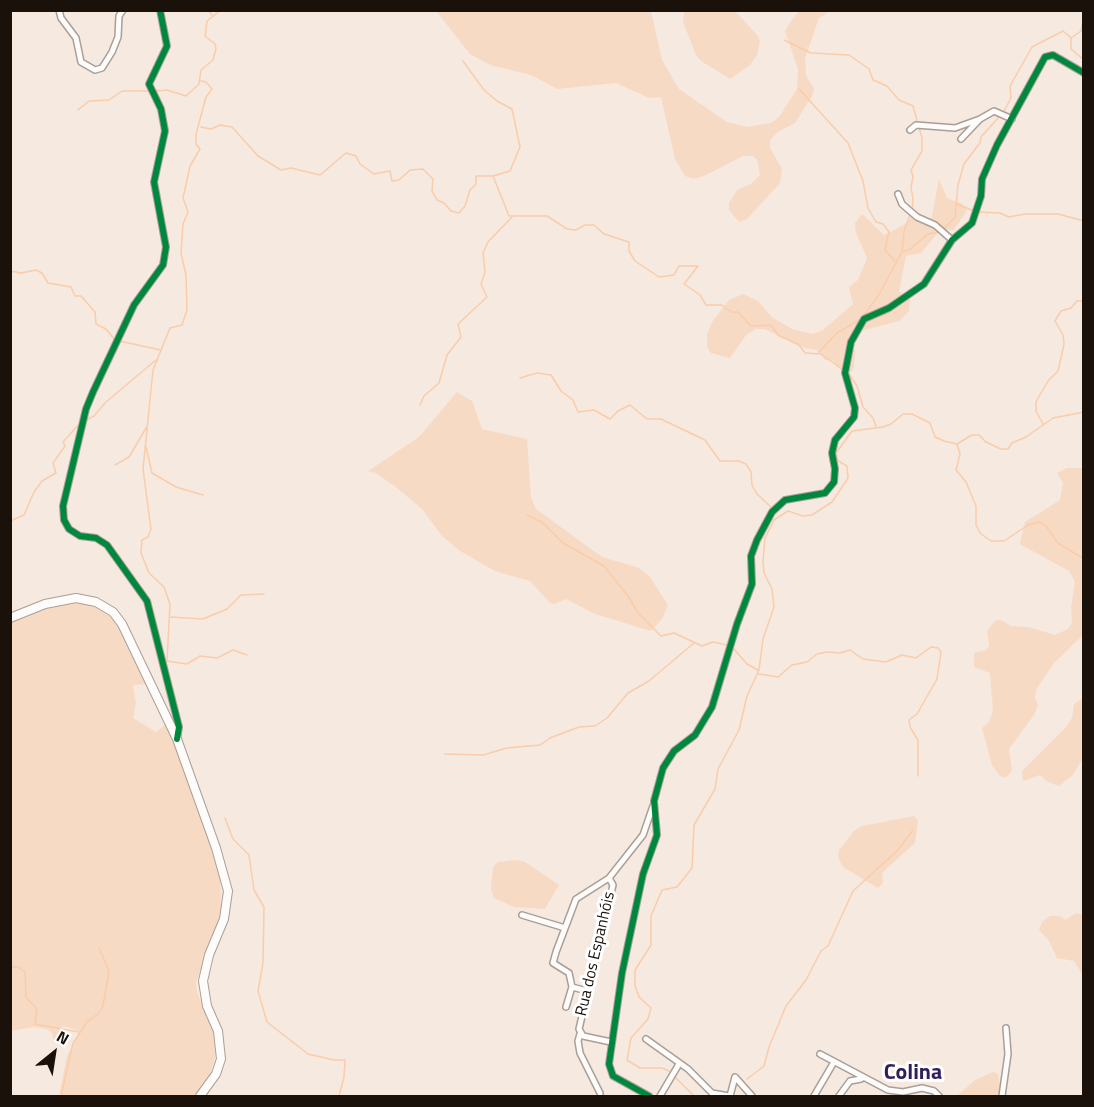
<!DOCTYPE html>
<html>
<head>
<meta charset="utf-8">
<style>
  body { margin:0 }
  #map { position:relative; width:1094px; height:1107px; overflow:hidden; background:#f5e9e0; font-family:"Titillium Web",sans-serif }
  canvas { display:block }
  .frame { position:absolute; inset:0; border:12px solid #1a110a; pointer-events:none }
  .north { position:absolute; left:24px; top:1023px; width:60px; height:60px; -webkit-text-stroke:4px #fff; paint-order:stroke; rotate:30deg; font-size:16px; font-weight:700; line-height:24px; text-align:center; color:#1a110a }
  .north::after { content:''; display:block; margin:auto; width:21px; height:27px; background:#1a110a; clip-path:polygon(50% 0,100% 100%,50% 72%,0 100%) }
</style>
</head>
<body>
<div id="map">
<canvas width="1094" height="1107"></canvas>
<div class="frame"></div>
<div class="north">N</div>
</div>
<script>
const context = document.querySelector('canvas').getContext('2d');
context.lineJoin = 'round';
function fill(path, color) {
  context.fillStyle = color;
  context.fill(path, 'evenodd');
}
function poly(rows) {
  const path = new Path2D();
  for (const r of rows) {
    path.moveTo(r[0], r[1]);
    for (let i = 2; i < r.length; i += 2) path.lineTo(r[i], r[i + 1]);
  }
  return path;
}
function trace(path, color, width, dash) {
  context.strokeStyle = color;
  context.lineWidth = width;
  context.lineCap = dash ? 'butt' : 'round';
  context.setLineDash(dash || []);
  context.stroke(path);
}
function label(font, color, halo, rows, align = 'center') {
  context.font = font + ' "Titillium Web",sans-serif';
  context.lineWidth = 6;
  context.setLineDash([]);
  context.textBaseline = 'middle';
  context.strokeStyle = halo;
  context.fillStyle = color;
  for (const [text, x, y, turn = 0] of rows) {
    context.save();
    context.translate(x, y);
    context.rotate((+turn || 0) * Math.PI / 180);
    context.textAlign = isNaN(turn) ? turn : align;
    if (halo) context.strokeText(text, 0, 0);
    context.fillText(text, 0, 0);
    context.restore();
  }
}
const green = poly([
  [684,11,735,11,758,36,760,42,757,55,750,65,730,79,701,61,696,55,683,22],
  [828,11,829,12,819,18,805,58,806,75,814,89,812,96,795,123,776,133,770,141,770,148,782,169,780,183,747,219,739,222,729,210,729,203,737,190,751,184,760,175,757,160,753,156,743,156,704,176,693,179,685,176,675,159,661,97,649,98,616,83,557,89,531,75,490,65,470,54,436,11,651,11,662,60,679,89,727,122,748,127,771,123,779,117,797,89,798,69,785,31,791,21,799,11],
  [939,179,947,198,961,203,967,210,954,230,940,230,921,253,906,256,899,292,910,298,909,311,899,321,857,332,849,344,855,351,854,368,851,372,838,368,832,360,825,360,817,350,805,348,764,329,756,329,746,335,730,358,711,353,707,347,707,335,712,322,729,300,743,294,758,301,773,318,794,330,813,334,823,330,853,304,849,287,858,280,867,258,856,233,855,223,862,214,884,235,904,225,913,216,931,222],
  [457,392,472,401,482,429,527,439,531,497,536,509,602,557,639,568,650,577,668,605,662,619,651,631,595,614,566,599,554,604,550,603,530,581,495,571,460,551,442,536,422,509,397,488,376,473,368,471,419,437],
  [1067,468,1083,468,1083,635,1054,663,1037,688,1035,697,1038,705,1034,715,1009,749,1012,771,1005,778,999,775,992,765,982,728,989,722,993,711,990,673,974,667,974,653,986,650,989,646,987,630,996,620,1001,620,1011,626,1029,627,1055,635,1068,629,1072,623,1071,608,1075,582,1069,571,1020,544,1025,522,1060,500,1063,483,1057,473],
  [57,600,87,601,109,615,123,630,150,684,133,685,136,703,133,718,156,732,166,724,181,759,213,850,220,878,221,907,218,924,196,982,197,992,214,1034,215,1057,210,1074,195,1096,59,1096,67,1056,80,1031,63,1026,55,1042,51,1032,46,1029,34,1027,11,1031,10,619],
  [1083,698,1083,758,1073,775,1059,786,1048,782,1040,775,1023,781,1022,771,1065,728,1072,718,1074,704],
  [914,816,918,820,915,843,886,869,882,874,883,883,878,888,843,867,838,857,839,850,854,831,862,826],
  [516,860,525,862,559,885,545,909,514,907,494,898,491,889,493,867,498,862],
  [1076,913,1083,915,1083,976,1074,961,1057,958,1049,941,1039,930,1042,922,1050,916,1059,916,1066,920],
  [993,1072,998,1074,1002,1096,957,1096,975,1080]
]);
const stream = poly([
  [208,10,212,15],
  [1071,38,1081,31,1084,17],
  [1071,39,1071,49,1084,60],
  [784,40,811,53,849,55,869,69,873,80,887,86,899,100,913,106,922,138,922,151,911,170,913,177,911,187,913,199,912,211],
  [201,81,206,82,212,89,206,97,196,134,196,144,200,149,190,166,183,198,188,212,183,224,181,253,186,275,187,310,182,325,170,328,153,370,143,469,151,529,148,537,142,540,141,553,149,573,164,587,170,604,167,661,187,664,200,656,217,658,233,650,247,655],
  [799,89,848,143,863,181,868,208,876,222,883,224,889,232,885,250,895,261],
  [156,91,167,90,186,96,199,84,201,70,213,60,216,49,215,44,205,36,207,21,221,10],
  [78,110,89,101,109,100,122,91,149,91],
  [1003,113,1011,98,1010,86,1032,47,1063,31,1071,38],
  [201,127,211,129,220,125,232,127,258,156,281,170,291,168,320,175,346,153,356,156,360,164,374,174,390,171,392,181,399,180,410,170,423,169,433,179,432,191,437,200,444,203,451,211,459,213,465,206,470,190,476,184,476,176,493,176,510,171,520,147,512,109,497,101,484,90,463,61],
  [493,176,509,216,547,216,567,229,576,230,585,225,594,225,604,234,629,242,629,251,635,261,659,277,674,275,679,266,698,266,684,284,700,295,706,305,722,305,731,312,738,312,751,326,771,325,778,335,799,345,805,353,821,354,842,369],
  [957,204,974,211],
  [979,212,1000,213,1009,217,1025,214,1058,214,1084,221],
  [944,229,955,217,958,185,964,164,980,143,981,137,999,117],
  [903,251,909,250,928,234,940,232],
  [10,271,21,273,36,270,42,273,48,283,71,287,75,296,81,296,95,312,96,324,106,329,115,340],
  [119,341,161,350],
  [819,352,837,333,861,319,878,296,902,252,904,232,910,215],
  [847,371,857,386,863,407,873,418,876,426],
  [520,378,537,373,551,375,561,391,573,400,578,412,594,410,610,419,618,411,630,405,647,419,661,419,705,440,720,461,739,461,746,464,751,472,752,485,757,494,772,508],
  [420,405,424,396,439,383,447,355,461,337,458,324,487,297,481,284,485,272,483,253,488,242,512,217],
  [86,420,94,416,106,402,156,360],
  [1043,424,1036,411,1036,402,1048,381,1058,371,1064,344,1063,335,1055,321,1061,311,1071,308,1077,301,1084,301],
  [957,444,960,454,956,470,966,482,976,506,976,525,980,533,991,541,1004,541,1028,525,1039,522,1045,525,1058,543,1084,559],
  [146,447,152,473,176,487,203,495],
  [115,465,129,457,146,428],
  [527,515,543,523,563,543,604,566,628,596,638,613,661,636,674,633,702,646,713,642,727,645],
  [10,521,24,515,34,492,42,481,56,473,53,463,65,446,63,442,81,422],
  [171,617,203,619,227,609,241,595,264,594],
  [733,648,747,664,758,670],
  [759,674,778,677,792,665,807,662,817,654,827,652,840,653,850,650,863,659,886,662,902,655,916,658,931,647,938,648,941,652,937,679,917,714,909,720,910,727,918,740,918,776],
  [445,754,483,755,507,748,540,745,550,738,579,727,595,726,607,718,628,693,649,681,694,643],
  [225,818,233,839,249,855,254,890,264,907,263,963,258,991,267,1022,308,1054,334,1060,345,1060,344,1077,339,1096],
  [10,967,18,967,25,972,26,997,37,1009,35,1024,79,1032],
  [671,1072,662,1068,640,1068,627,1060,631,1038,648,1019,651,1008,639,997,635,986,635,970,651,945,651,916,662,890,677,887,692,868,694,825,715,789,718,769,739,730,747,696,759,670,763,639,774,607,772,589,764,573,763,562,765,538,774,520,788,511,803,516,812,515,832,502,848,478,847,466,838,461,836,453,852,431,883,427,891,424,903,414,912,414,930,423,935,437,944,441,957,444,972,435,979,435,986,442,1001,449,1008,449,1012,443,1026,437,1053,418,1084,412],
  [674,1076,694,1096],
  [747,1079,764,1066,769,1047,786,1006,806,980,821,951,828,946,853,891,898,850,913,830],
  [61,1096,73,1043,87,1022,99,1013,103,1006,109,971,99,948]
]);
const minor = poly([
  [59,10,61,18,76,38,81,62,95,70,102,68,112,52,118,37,119,16,123,10],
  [160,10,167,46,149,84,161,109,165,131,154,182,166,247,163,265,134,305,93,392,86,409,63,506,64,520,69,529,80,536,96,538,107,545,147,601,179,727,177,739],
  [910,130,916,125,955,128,980,119],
  [961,139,980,119,994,111,1012,119],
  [898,194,902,204,917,217,935,225,952,240],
  [609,878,613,885,579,1029,583,1036,611,1042],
  [522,915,565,928],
  [587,991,572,987,569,973,553,963,556,952,576,899,609,878,643,835,653,806],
  [566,1007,572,987],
  [580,1034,578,1041,580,1053,600,1093],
  [646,1039,688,1069,712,1093,729,1096],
  [820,1054,888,1090,903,1092,922,1088,934,1091,939,1096],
  [649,1096,613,1076,609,1064,622,973,643,874,657,835,654,801,663,768,674,751,695,735,712,707,737,624,752,584,751,556,757,540,772,512,785,500,825,493,834,482,835,469,832,453,835,440,854,417,855,408,845,373,851,342,864,319,889,308,924,284,952,240,972,223,981,196,982,179,997,145,1045,57,1053,55,1084,73],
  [660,1096,679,1064],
  [730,1096,735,1077,752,1096],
  [814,1096,834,1062],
  [839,1096,850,1081,861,1079],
  [1002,1096,1008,1054,1006,1028]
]);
const highway = poly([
  [10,618,45,604,76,598,96,602,113,612,122,624,177,739,216,848,228,891,224,919,209,955,203,981,207,1006,218,1031,221,1059,216,1074,200,1096]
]);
const cycleway = poly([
  [160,10,167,46,149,84,161,109,165,131,154,182,166,247,163,265,134,305,93,392,86,409,63,506,64,520,69,529,80,536,96,538,107,545,147,601,179,727,177,739],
  [649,1096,613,1076,609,1064,622,973,643,874,657,835,654,801,663,768,674,751,695,735,712,707,737,624,752,584,751,556,757,540,772,512,785,500,825,493,834,482,835,469,832,453,835,440,854,417,855,408,845,373,851,342,864,319,889,308,924,284,952,240,972,223,981,196,982,179,997,145,1045,57,1053,55,1084,73]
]);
const streetNames = [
  ["Rua dos Espanhóis",596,954,-77]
];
const districtNames = [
  ["Colina",913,1074]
];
fill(green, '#f7dac4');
trace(stream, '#facca9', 1.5);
trace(minor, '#a99f97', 8);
trace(highway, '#a99f97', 10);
trace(minor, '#fefcfa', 5);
trace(highway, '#fefcfa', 8);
trace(cycleway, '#00873e', 6);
label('16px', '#1a110a', '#fff', streetNames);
label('bold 22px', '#311e58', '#fff', districtNames);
</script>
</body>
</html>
